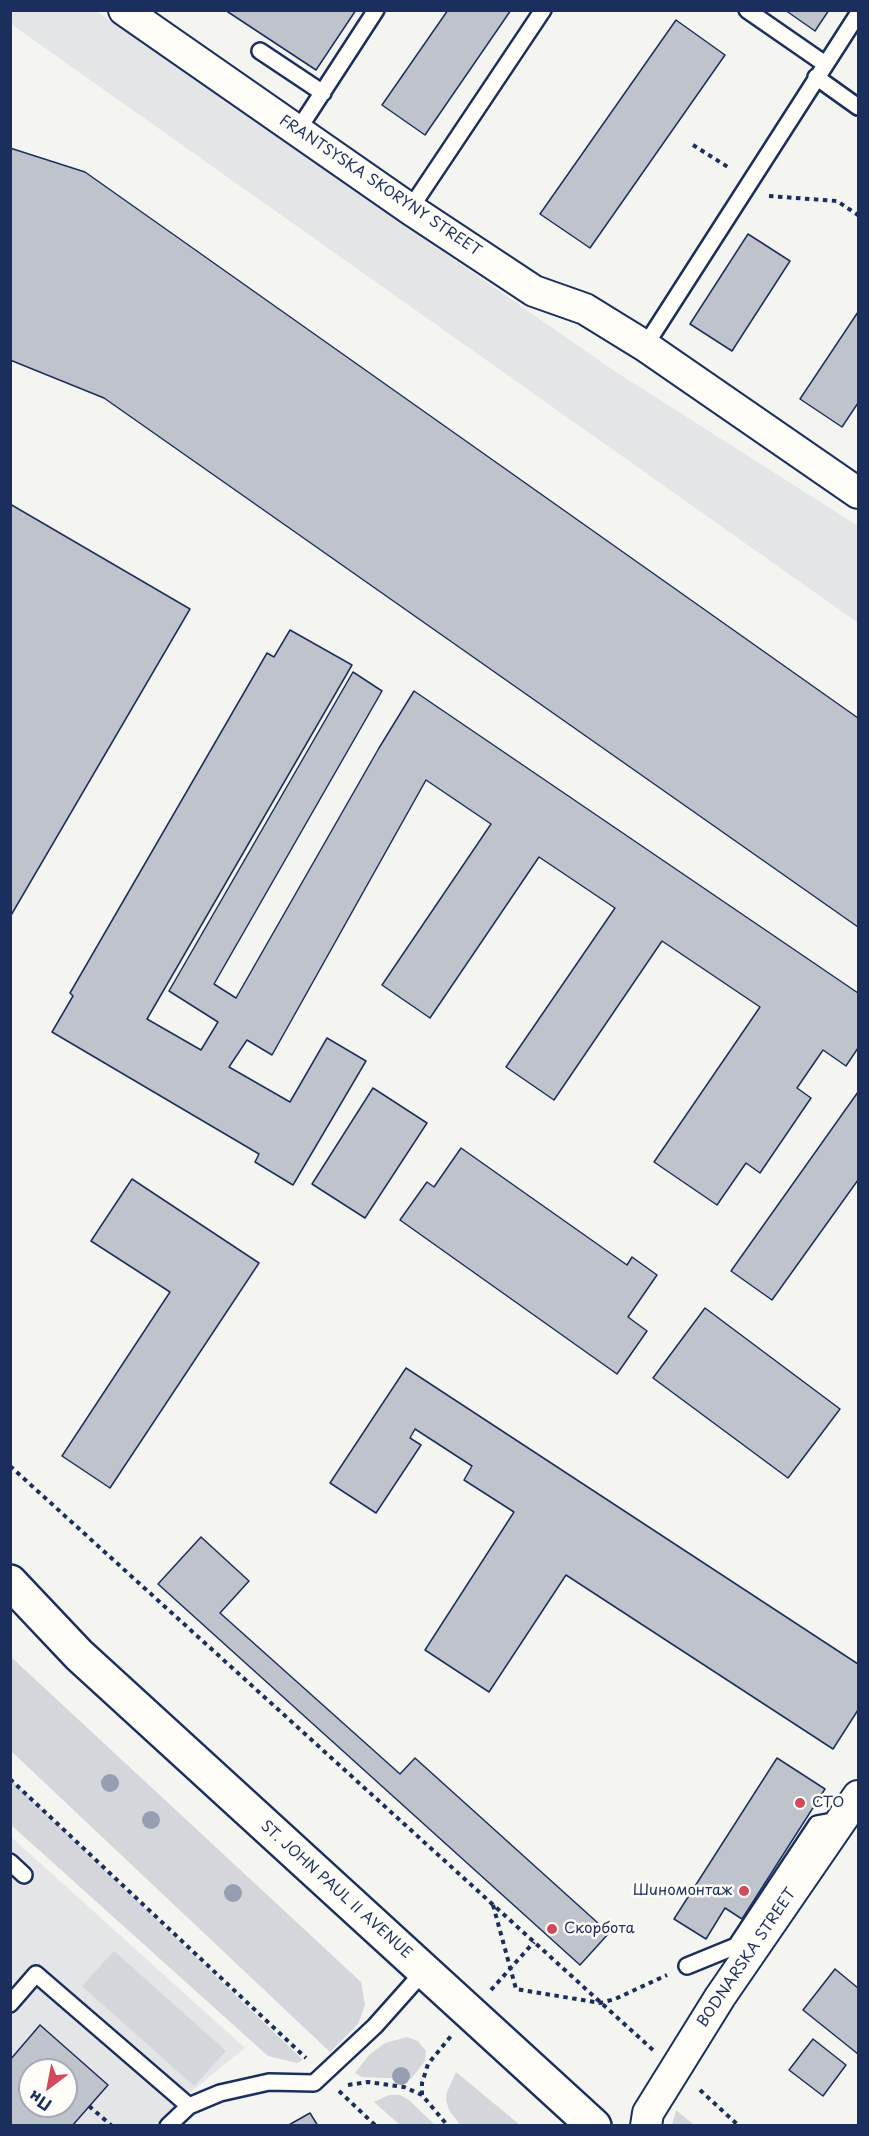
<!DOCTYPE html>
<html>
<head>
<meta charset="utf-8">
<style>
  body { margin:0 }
  #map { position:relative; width:869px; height:2136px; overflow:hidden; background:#f4f4f1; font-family:"Playpen Sans",sans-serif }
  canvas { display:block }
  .frame { position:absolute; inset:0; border:12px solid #1b2f5e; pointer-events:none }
  .north { position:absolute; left:18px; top:2058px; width:60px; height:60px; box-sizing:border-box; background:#fdfcf7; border:2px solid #a3aaba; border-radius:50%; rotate:212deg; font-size:16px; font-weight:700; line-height:24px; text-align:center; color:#1b2f5e }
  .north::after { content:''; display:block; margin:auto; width:21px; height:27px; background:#d1495b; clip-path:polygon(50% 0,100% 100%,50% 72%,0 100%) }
</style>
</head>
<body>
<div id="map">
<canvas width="869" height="2136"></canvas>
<div class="frame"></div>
<div class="north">Пн</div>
</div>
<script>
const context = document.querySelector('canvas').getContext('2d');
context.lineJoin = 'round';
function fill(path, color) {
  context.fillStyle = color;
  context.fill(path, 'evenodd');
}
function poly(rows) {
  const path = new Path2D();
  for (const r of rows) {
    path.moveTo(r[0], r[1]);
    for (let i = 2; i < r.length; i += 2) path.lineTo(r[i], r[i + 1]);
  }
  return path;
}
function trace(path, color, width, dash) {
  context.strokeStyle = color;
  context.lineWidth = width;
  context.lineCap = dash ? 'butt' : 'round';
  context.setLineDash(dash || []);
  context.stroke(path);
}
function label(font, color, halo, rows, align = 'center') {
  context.font = font + ' "Playpen Sans",sans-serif';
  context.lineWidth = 5;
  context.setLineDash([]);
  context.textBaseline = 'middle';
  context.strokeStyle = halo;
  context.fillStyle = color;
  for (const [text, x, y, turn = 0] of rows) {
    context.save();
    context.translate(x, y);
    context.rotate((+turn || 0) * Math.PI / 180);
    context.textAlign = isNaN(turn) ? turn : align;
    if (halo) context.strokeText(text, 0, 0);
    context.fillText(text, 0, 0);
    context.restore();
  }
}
const built = poly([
  [11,10,96,11,616,372,858,526,858,623,11,24],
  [10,1836,245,2048,176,2104,156,2125,11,2125],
  [30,2070,66,2070,66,2106,30,2106]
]);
const green = poly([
  [11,1657,361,1982,365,2005,358,2024,330,2052,11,1751],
  [11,1780,303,2060,297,2063,268,2056,11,1825],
  [114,1951,226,2051,194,2086,82,1986],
  [407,2037,418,2041,426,2051,425,2061,411,2079,362,2077,355,2073,369,2055,385,2043],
  [456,2072,520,2125,460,2125,449,2110,446,2100,447,2092],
  [389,2095,400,2095,409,2100,435,2125,400,2125,374,2102],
  [676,2110,694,2125,672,2125]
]);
const building = poly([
  [225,10,356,10,316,70,225,10],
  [448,10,511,10,425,135,382,105,448,10],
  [785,10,829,10,815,31,785,10],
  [676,20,725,55,590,248,540,214,676,20],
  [10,148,85,172,858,718,858,927,104,398,10,360,10,148],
  [748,234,790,261,732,351,690,324,748,234],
  [858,312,858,403,842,427,800,399,858,312],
  [10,504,190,609,10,917,10,504],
  [290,630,352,665,147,1019,201,1050,218,1022,169,991,353,672,382,691,214,984,236,998,379,748,414,691,858,993,858,1048,846,1066,823,1050,797,1088,811,1098,760,1173,746,1163,717,1205,654,1162,760,1007,662,941,554,1100,506,1067,615,908,539,857,430,1018,382,985,491,824,426,780,272,1055,247,1040,229,1067,290,1102,327,1038,366,1061,293,1185,255,1162,259,1154,52,1032,73,996,70,993,267,653,274,657,290,630],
  [373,1088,427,1123,365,1218,312,1184,373,1088],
  [858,1092,858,1180,772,1300,731,1271,858,1092],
  [461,1148,627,1265,632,1257,657,1275,628,1317,647,1331,617,1374,400,1220,427,1182,434,1187,461,1148],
  [132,1179,259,1263,110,1488,62,1456,170,1292,91,1241,132,1179],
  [705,1308,840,1409,788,1478,653,1378,705,1308],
  [406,1368,858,1664,858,1710,833,1749,566,1575,489,1692,425,1650,514,1512,464,1480,472,1466,415,1429,410,1438,421,1445,376,1513,330,1483,406,1368],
  [201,1537,249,1581,220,1613,400,1774,415,1758,609,1933,580,1965,158,1584,201,1537],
  [777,1758,825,1789,742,1919,725,1908,706,1939,674,1919,777,1758],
  [835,1969,858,1988,858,2054,803,2010,835,1969],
  [40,2025,108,2085,72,2126,10,2126,10,2060,40,2025],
  [30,2070,66,2070,66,2106,30,2106,30,2070],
  [813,2039,846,2065,823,2096,789,2070,813,2039],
  [310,2113,318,2126,287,2126,310,2113]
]);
const path = poly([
  [693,145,731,169],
  [769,196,837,201,858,215],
  [10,1466,653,2050],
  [10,1779,306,2058],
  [493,1905,516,1989,600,2003,615,1999,667,1975],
  [491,1990,534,1942],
  [348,2085,368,2082,404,2087,422,2095,448,2126],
  [700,2090,739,2126],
  [339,2091,376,2126],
  [422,2095,422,2083,428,2064,451,2036],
  [89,2106,112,2126]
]);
const lane = poly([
  [747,10,825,64],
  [260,51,323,93],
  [816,77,858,107],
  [298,130,376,10],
  [410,209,543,10],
  [645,346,858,14],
  [10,1862,24,1875],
  [687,1966,736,1946,817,1824,839,1820],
  [10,2004,36,1974,189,2106],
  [168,2126,189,2106,220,2093,269,2082,314,2083,375,2026,424,1971]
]);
const street = poly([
  [124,10,410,209,534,291,585,309,645,346,858,493],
  [646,2126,648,2113,720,1997,858,1796]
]);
const secondary = poly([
  [10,1582,79,1655,594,2126]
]);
const trees = [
  [110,1783],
  [151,1820],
  [233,1893],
  [401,2076]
];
const markers = [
  [800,1803,6,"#d1495b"],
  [744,1891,6,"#d1495b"],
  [552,1929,6,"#d1495b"]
];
const streetNames = [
  ["FRANTSYSKA SKORYNY STREET",380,186,34],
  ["ST. JOHN PAUL II AVENUE",336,1890,42],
  ["BODNARSKA STREET",747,1958,-56]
];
const poiNames = [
  ["СТО",812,1803],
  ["Шиномонтаж",732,1891,"right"],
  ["Скорбота",564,1929]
];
fill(built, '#e4e5e6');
fill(green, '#d4d6db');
fill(building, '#bfc3cc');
trace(building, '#1b2f5e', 1.5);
trace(lane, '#1b2f5e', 20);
trace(street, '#1b2f5e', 34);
trace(secondary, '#1b2f5e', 38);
trace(path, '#1b2f5e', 4, [4.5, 4.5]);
trace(lane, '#fdfcf7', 15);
trace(street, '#fdfcf7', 30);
trace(secondary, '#fdfcf7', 33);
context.fillStyle = '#969fb1';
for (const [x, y] of trees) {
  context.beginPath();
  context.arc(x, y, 9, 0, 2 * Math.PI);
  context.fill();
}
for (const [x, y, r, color] of markers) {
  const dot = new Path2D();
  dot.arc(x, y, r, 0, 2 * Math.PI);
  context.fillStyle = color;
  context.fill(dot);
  trace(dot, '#fdfcf7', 2);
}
label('15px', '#1b2f5e', '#fdfcf7', streetNames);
label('15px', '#1b2f5e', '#fdfcf7', poiNames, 'left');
</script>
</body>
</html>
